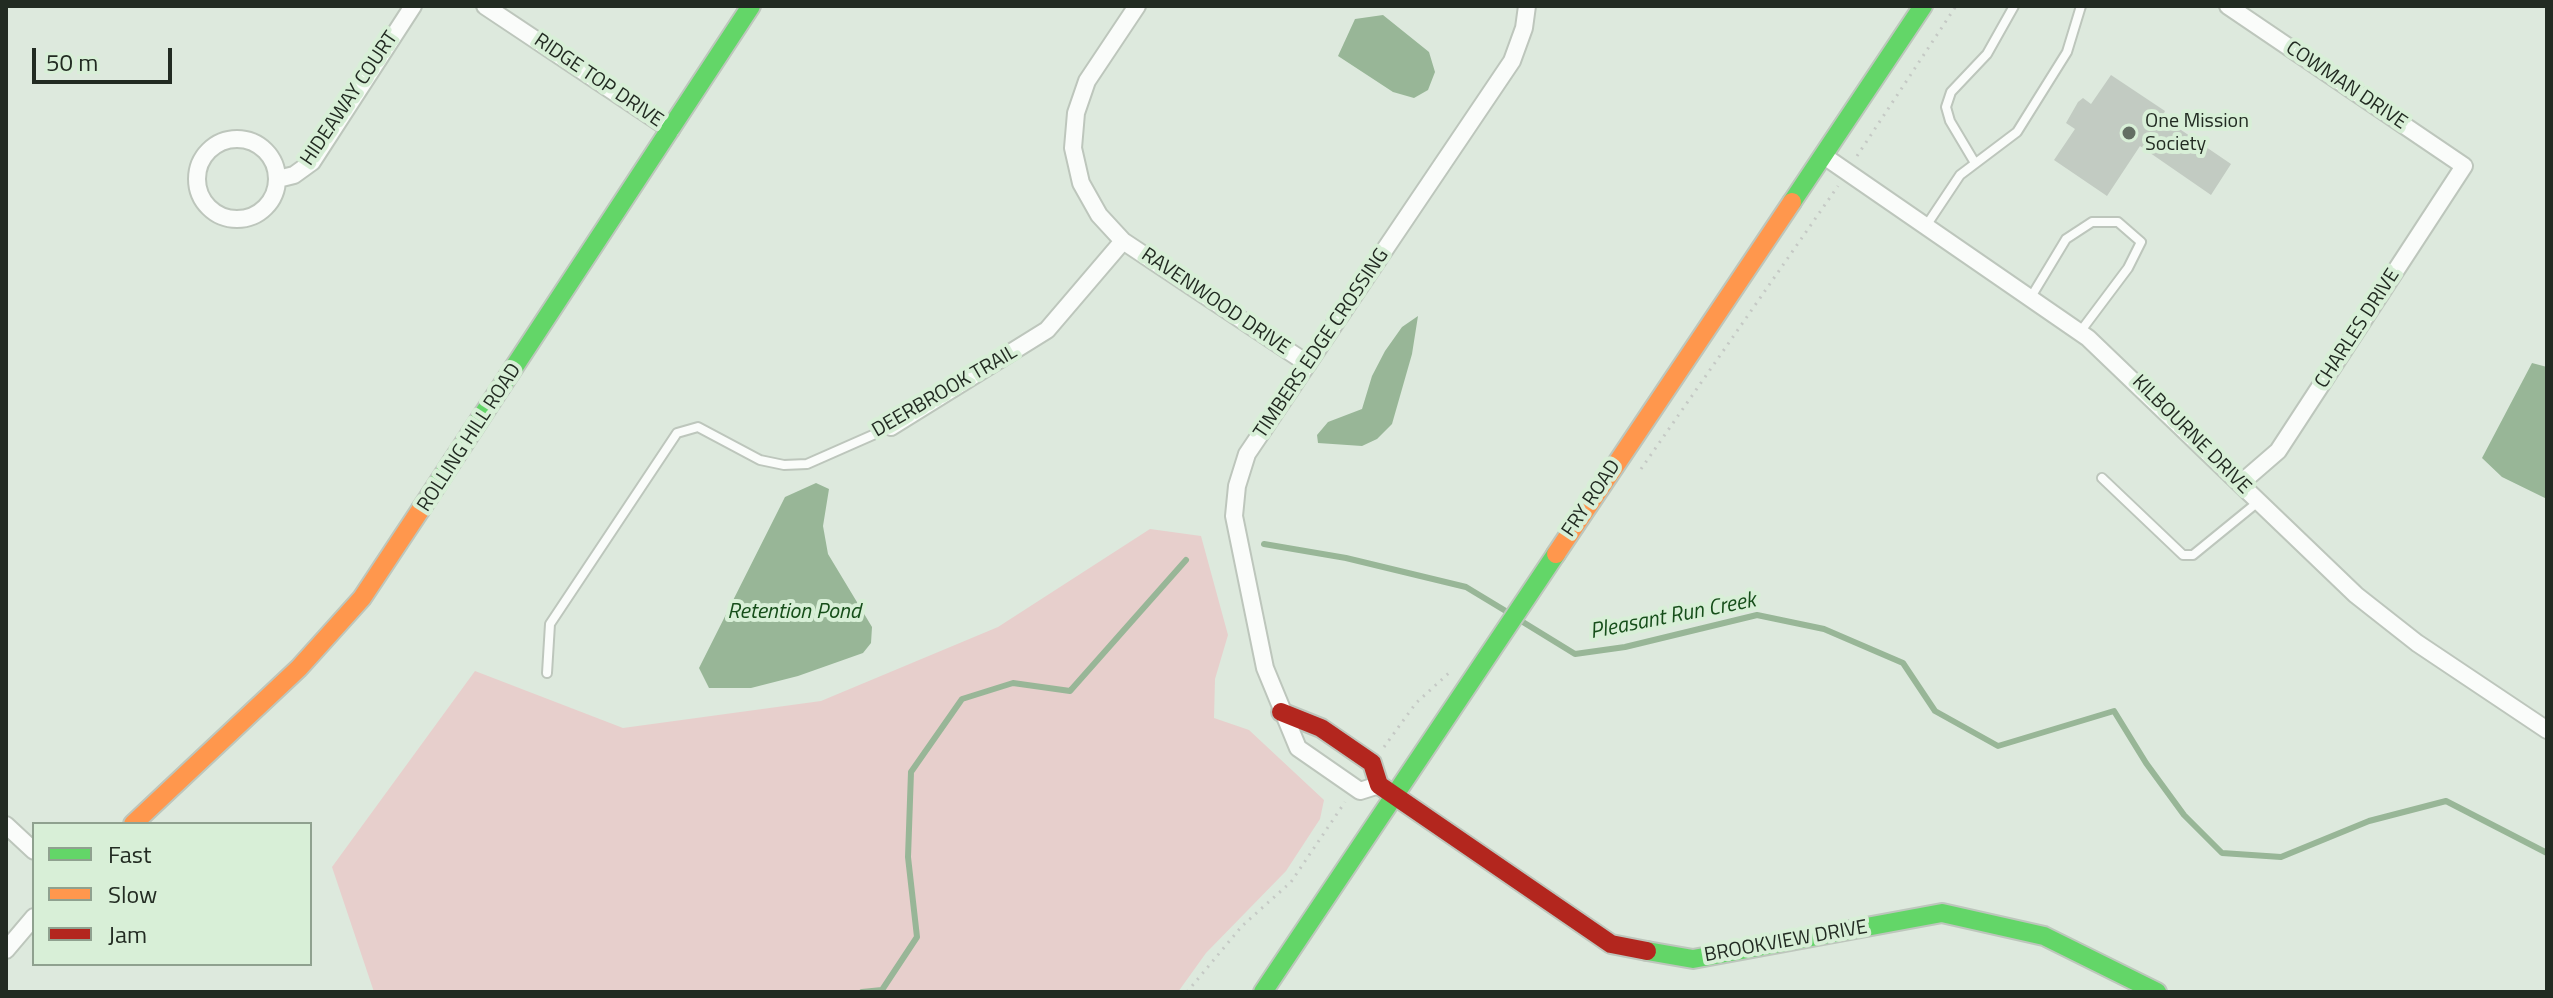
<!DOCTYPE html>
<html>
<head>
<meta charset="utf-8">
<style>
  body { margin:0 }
  #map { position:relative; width:2553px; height:998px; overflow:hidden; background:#dde9dd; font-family:"Titillium Web",sans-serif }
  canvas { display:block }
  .frame { position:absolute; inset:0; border:8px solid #222b22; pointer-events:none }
  .legend { position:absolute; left:32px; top:822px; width:280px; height:144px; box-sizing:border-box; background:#d8efd7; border:2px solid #8fa18f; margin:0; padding:10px 14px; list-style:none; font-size:24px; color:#222b22 }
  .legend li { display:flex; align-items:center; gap:16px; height:40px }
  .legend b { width:40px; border:2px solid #8fa18f }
  .scale { position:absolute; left:32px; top:48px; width:140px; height:36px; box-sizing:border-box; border:4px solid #222b22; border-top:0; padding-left:10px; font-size:24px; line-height:28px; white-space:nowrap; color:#222b22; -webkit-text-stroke:6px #d8efd7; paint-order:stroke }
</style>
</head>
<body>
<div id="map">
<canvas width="2553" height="998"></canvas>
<div class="frame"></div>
<ul class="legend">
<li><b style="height:10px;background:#63d668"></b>Fast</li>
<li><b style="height:10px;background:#ff974d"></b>Slow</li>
<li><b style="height:10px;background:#b3261e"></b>Jam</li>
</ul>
<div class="scale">50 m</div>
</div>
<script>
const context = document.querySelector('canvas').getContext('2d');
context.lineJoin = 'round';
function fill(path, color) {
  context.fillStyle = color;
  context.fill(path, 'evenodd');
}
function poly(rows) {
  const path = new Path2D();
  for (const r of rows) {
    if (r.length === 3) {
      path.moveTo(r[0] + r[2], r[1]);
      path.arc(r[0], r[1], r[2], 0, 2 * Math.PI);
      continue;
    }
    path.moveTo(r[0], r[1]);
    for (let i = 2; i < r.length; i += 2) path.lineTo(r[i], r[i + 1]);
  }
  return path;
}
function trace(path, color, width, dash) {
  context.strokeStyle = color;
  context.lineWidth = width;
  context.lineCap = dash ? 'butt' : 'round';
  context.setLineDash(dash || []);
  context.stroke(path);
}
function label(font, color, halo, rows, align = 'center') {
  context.font = font + ' "Titillium Web",sans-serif';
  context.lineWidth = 8;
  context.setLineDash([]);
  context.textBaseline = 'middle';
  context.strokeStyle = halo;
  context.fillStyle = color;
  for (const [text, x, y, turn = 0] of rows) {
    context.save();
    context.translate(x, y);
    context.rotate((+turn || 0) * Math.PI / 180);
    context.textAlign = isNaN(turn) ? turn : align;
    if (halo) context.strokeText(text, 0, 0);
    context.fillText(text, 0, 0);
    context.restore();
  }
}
const green = poly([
  [1150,529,1201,536,1228,635,1215,679,1214,718,1249,730,1324,800,1320,819,1286,871,1206,953,1178,992,374,992,332,867,475,671,623,728,821,701,998,627]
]);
const water = poly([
  [1383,15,1429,52,1435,72,1428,90,1414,98,1393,92,1338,56,1355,19],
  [1418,316,1412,354,1392,424,1377,439,1362,446,1318,443,1317,435,1328,422,1362,409,1372,376,1385,351,1402,327],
  [2532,363,2547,367,2547,499,2502,477,2482,458],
  [816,483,829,489,823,526,828,554,872,627,871,643,863,653,798,676,751,688,709,688,699,668,785,497]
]);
const stream = poly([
  [1264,544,1346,558,1466,587,1509,613],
  [1518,619,1575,654,1625,647,1757,615,1824,629,1903,663,1935,711,1998,746,2114,711,2146,763,2184,815,2222,853,2281,857,2369,821,2446,801,2547,853],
  [862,992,882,990,917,937,908,857,911,772,962,699,1013,683,1070,691,1186,560]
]);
const building = poly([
  [2111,75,2165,111,2162,117,2231,164,2211,195,2140,146,2107,196,2054,160,2075,129,2066,123,2078,102,2083,98,2091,104]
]);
const path = poly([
  [1857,156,1956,6],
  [1641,469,1838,186],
  [1384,747,1416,703,1450,672],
  [1187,992,1242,926,1291,882,1345,802]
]);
const lane = poly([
  [1975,163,1950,121,1946,107,1951,92,1987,54,2014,6],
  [1926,226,1960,175,2017,132,2067,52,2081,6],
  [2031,297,2066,239,2092,222,2118,222,2141,242,2128,268,2080,332],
  [2102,478,2183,555,2193,555,2258,502],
  [547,673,550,624,677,433,698,427,760,460,784,465,807,464,891,427]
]);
const street = poly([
  [485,6,671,130],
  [1137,6,1087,81,1076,113,1073,148,1081,183,1099,215,1123,241,1308,364],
  [2228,6,2464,166,2278,451,2241,483],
  [237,179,40],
  [1824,156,2088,338,2356,595,2417,643,2547,730],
  [278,179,294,175,312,162,413,6],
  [891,427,1047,330,1123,241],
  [1379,785,1360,791,1298,748,1265,668,1234,516,1237,486,1247,454,1512,61,1524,28,1527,6],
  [6,825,34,851],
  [6,950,34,917]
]);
const fast = poly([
  [1792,202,1923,6],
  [421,509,751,6],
  [1647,951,1693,959,1942,913,2044,936,2157,992],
  [1263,992,1556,554]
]);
const slow = poly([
  [1556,554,1792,202],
  [133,824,299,668,362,598,421,509]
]);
const jam = poly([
  [1281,712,1321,728,1372,763,1379,785,1611,944,1647,951]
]);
const markers = [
  [2129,133,8,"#636e63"]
];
const streetNames = [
  ["RIDGE TOP DRIVE",598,81,34],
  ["COWMAN DRIVE",2346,86,34],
  ["HIDEAWAY COURT",350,99,-56],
  ["RAVENWOOD DRIVE",1215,302,34],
  ["CHARLES DRIVE",2358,329,-57],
  ["TIMBERS EDGE CROSSING",1322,344,-56],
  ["DEERBROOK TRAIL",945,392,-30],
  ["KILBOURNE DRIVE",2191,435,45],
  ["ROLLING HILL ROAD",470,438,-57],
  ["FRY ROAD",1592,499,-56],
  ["BROOKVIEW DRIVE",1786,942,-10]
];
const poiNames = [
  ["One Mission",2145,122],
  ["Society",2145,145]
];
const waterNames = [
  ["Retention Pond",794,613],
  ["Pleasant Run Creek",1673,617,-11]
];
fill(green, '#e7cfcc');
fill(water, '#98b697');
trace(stream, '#98b697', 6);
fill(building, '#c2cbc2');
trace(lane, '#bdc6bc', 12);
trace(street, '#bdc6bc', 20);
trace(fast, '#bdc6bc', 22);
trace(slow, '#bdc6bc', 22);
trace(jam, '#bdc6bc', 22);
trace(path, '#c5c9c5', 3, [2, 6]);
trace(lane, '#fafcfa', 8);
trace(street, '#fafcfa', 16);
trace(fast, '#63d668', 18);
trace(slow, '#ff974d', 18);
trace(jam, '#b3261e', 18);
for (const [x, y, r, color] of markers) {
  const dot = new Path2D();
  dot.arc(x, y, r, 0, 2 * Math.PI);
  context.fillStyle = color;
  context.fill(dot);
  trace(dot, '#d8efd7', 3);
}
label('20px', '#222b22', '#d8efd7', streetNames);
label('20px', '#222b22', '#d8efd7', poiNames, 'left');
label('italic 22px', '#164e1a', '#d8efd7', waterNames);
</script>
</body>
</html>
